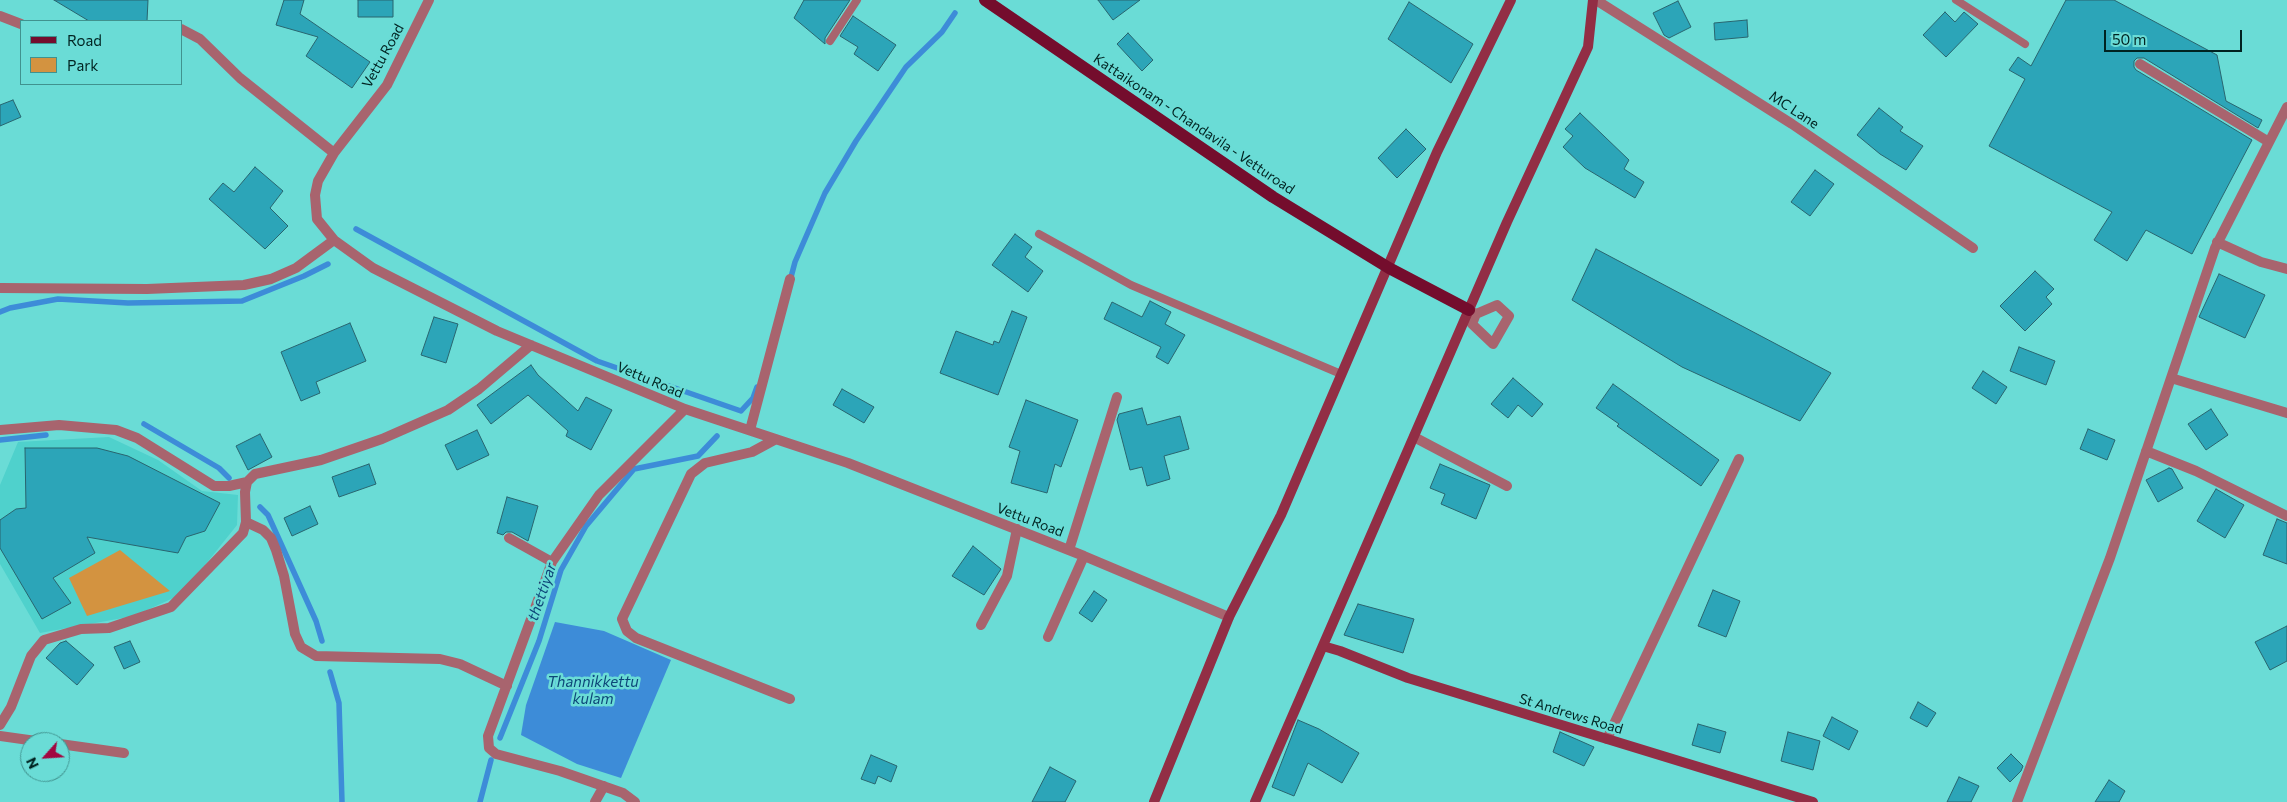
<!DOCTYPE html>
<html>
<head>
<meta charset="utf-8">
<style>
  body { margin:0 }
  #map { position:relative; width:2287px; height:802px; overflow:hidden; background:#6adcd6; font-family:Commissioner,sans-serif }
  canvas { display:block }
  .legend { position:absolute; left:20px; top:20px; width:162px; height:65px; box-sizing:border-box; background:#6adcd6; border:1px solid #40928e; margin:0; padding:6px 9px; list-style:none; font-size:15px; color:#002321 }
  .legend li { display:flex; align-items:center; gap:10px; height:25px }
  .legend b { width:25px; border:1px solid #40928e }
  .north { position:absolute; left:20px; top:732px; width:50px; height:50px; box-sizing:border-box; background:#6adcd6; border:1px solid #40928e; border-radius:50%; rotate:244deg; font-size:14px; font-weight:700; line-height:20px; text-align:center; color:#002321 }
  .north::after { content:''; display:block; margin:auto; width:18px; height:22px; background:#a20640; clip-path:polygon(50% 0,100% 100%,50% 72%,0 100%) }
  .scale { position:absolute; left:2104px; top:30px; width:138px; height:22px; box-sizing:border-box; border:2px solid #002321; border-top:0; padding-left:6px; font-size:15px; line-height:18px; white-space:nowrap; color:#002321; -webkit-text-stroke:4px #6adcd6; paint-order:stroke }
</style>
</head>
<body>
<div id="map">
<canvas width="2287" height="802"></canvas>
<ul class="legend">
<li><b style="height:6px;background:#740d2d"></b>Road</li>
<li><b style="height:14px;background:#d39340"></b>Park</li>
</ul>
<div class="north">N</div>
<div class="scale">50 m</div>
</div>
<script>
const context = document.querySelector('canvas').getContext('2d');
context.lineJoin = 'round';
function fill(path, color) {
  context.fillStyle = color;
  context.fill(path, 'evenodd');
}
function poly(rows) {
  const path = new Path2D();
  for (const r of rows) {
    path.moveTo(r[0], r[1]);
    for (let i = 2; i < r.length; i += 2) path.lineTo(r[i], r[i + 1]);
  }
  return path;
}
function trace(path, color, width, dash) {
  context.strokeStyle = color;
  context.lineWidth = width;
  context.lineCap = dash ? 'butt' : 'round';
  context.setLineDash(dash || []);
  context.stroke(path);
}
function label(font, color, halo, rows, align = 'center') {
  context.font = font + ' Commissioner,sans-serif';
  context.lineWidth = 5;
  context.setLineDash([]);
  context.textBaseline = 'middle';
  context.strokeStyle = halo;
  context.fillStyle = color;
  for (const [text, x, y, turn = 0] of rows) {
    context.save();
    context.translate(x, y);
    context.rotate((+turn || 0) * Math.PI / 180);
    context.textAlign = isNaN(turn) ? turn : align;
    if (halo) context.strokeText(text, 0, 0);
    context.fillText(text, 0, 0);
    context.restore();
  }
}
const built = poly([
  [109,437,158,460,202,491,238,495,237,525,182,594,134,616,40,633,0,564,0,485,18,442]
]);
const green = poly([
  [120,550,170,591,87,616,69,578]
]);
const water = poly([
  [555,622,604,631,671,660,621,778,577,764,521,735,526,705]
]);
const stream = poly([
  [356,229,597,361,741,411,753,398,757,387],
  [790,281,795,262,825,193,856,141,906,67,942,32,955,13],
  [0,312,10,308,58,299,128,303,242,301,304,276,328,264],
  [144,424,219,468,229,478],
  [0,440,46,435],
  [260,507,268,515,316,621,322,641],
  [330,672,339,703,342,802],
  [500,738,539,641,561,570,586,526,634,469,698,456,717,436],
  [480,802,491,760]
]);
const building = poly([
  [54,0,148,0,147,21,89,21,54,0],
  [284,0,304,0,300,14,370,62,352,88,306,56,318,37,276,25,284,0],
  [358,0,393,0,393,17,358,17,358,0],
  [804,0,850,0,825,38,825,44,794,18,804,0],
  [1098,0,1140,0,1113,20,1098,0],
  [2066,0,2114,0,2217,55,2226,101,2262,120,2258,128,2144,58,2137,58,2134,61,2134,67,2136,70,2252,140,2192,254,2146,230,2127,261,2094,240,2112,212,1989,146,2025,79,2009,70,2018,57,2031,66,2066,0],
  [1678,1,1691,27,1669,38,1664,35,1653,13,1678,1],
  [1409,2,1473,44,1451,83,1388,39,1409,2],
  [1945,12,1955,22,1964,12,1978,24,1946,57,1923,35,1945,12],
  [853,16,896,45,878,71,854,54,858,47,840,36,853,16],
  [1747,20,1748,37,1715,40,1714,23,1747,20],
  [1128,33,1153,60,1142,71,1117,44,1128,33],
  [13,100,21,117,0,126,0,105,13,100],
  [1879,108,1903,127,1900,131,1923,146,1906,170,1880,154,1857,135,1879,108],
  [1580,113,1629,160,1624,169,1644,182,1635,198,1585,168,1563,147,1573,136,1565,129,1580,113],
  [1406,129,1426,149,1397,178,1378,158,1406,129],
  [255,167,283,191,270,208,288,226,265,249,209,199,223,183,234,192,255,167],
  [1815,170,1834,184,1810,216,1791,202,1815,170],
  [1015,234,1032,247,1025,257,1043,271,1028,292,992,265,1015,234],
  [1596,249,1831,373,1800,421,1682,367,1572,300,1596,249],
  [2035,271,2054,289,2046,297,2052,304,2025,331,2000,306,2035,271],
  [2219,274,2265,295,2245,338,2199,317,2219,274],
  [1150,301,1171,312,1165,324,1185,335,1168,364,1156,357,1161,347,1104,319,1112,302,1142,317,1150,301],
  [1012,311,1027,317,998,395,940,373,956,331,993,345,994,341,999,343,1012,311],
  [434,317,458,324,446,363,421,355,434,317],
  [350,323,366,361,316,382,320,393,301,401,281,352,350,323],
  [2019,347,2055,361,2046,385,2010,371,2019,347],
  [531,365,538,375,578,411,586,397,612,410,591,450,566,436,568,431,528,395,491,424,477,405,531,365],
  [1983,371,2007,387,1996,404,1972,388,1983,371],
  [1513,378,1543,404,1532,417,1518,405,1508,418,1491,404,1513,378],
  [1613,384,1719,460,1701,486,1617,426,1619,424,1596,408,1613,384],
  [842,389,874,407,864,423,833,405,842,389],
  [1026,400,1078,420,1061,467,1055,464,1047,493,1011,483,1020,451,1009,447,1026,400],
  [1142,408,1147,425,1180,416,1189,449,1164,456,1170,479,1147,486,1142,467,1130,470,1117,420,1119,414,1142,408],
  [2211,409,2228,435,2206,450,2188,424,2211,409],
  [2088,429,2115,440,2107,460,2080,449,2088,429],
  [477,430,489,455,457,470,445,445,477,430],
  [260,434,272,457,248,470,236,446,260,434],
  [25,448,97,448,128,456,220,503,205,531,186,537,178,553,87,537,95,553,53,578,71,603,42,619,0,548,0,520,16,509,26,508,25,448],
  [369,464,376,484,339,497,332,477,369,464],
  [1440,464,1490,485,1476,519,1441,504,1445,494,1430,488,1440,464],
  [2169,468,2172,469,2183,488,2158,502,2146,480,2169,468],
  [2216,489,2244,505,2225,538,2197,521,2216,489],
  [507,497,538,506,528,541,512,532,506,532,503,535,497,533,507,497],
  [310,506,318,524,292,536,284,518,310,506],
  [2277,519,2287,523,2287,564,2263,555,2277,519],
  [973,546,1001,569,984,595,952,576,973,546],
  [1713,590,1740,601,1726,637,1698,626,1713,590],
  [1094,591,1107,600,1092,622,1079,613,1094,591],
  [1358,604,1414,619,1403,653,1344,635,1358,604],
  [2287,626,2287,661,2270,670,2255,642,2287,626],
  [66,641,94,665,77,685,46,658,60,643,66,641],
  [130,641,140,662,124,669,114,647,130,641],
  [1918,702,1936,713,1927,727,1910,718,1918,702],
  [1832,717,1858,731,1849,750,1823,736,1832,717],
  [1298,720,1319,729,1359,753,1342,783,1308,763,1294,796,1272,787,1298,720],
  [1698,724,1726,732,1720,753,1692,745,1698,724],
  [1560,732,1594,747,1584,766,1553,752,1560,732],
  [1788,732,1820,741,1813,770,1781,761,1788,732],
  [2011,754,2023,766,2021,771,2010,782,1997,768,2011,754],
  [871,755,897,766,891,782,878,776,875,784,861,779,871,755],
  [1050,767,1076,781,1065,802,1032,802,1050,767],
  [1959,777,1979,786,1971,802,1947,802,1959,777],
  [2109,780,2125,791,2119,802,2095,802,2109,780]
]);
const lane = poly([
  [1956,0,2025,44],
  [830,41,857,0],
  [1039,234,1131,285,1341,374]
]);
const street = poly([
  [429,0,387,85,334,153,318,181,315,195,317,219,334,240,373,268,497,331,685,409,848,463,1084,556,1229,617],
  [1596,0,1792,124,1973,248],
  [0,16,21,24],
  [181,29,200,39,240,78,334,153],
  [2140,64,2269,142],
  [2217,242,2261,262,2287,269],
  [0,288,147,289,244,285,271,279,296,268,334,240],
  [1469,310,1476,314,1472,324,1493,344,1509,316,1497,305,1476,314],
  [2171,378,2287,413],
  [0,430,59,425,116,430,137,438,214,486,229,486,247,482],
  [750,430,790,279],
  [1414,437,1507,486],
  [776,439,752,452,705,463,691,474,622,619,627,631,636,638,790,699],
  [2146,451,2196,471,2287,516],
  [246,522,263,530,271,538,276,550,284,576,295,634,301,647,316,656,440,659,460,664,507,686],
  [509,538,552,562],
  [1069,550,1117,397],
  [981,625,1007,576,1017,529],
  [1048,637,1084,556],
  [0,725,11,707,31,656,44,640,81,629,109,628,171,607,243,533,246,522,245,492,247,482,255,474,321,460,382,439,448,410,479,389,531,345],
  [0,736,43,742],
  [1607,739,1739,459],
  [60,744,124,753],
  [595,802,604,786],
  [635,802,623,793,560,771,496,754,489,748,488,736,552,562,599,495,685,409],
  [2017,802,2110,558,2215,248,2287,107]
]);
const secondary = poly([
  [1323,646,1340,651,1408,678,1813,802],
  [1154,802,1229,617,1281,515,1437,152,1511,0],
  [1255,802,1507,222,1588,47,1593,0]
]);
const primary = poly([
  [985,0,1273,197,1389,268,1469,310]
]);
const streetNames = [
  ["Vettu Road",383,56,-61],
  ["MC Lane",1794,110,33],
  ["Kattaikonam - Chandavila - Vetturoad",1194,124,34],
  ["Vettu Road",650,380,23],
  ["Vettu Road",1030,520,21],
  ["St Andrews Road",1571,714,17]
];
const waterNames = [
  ["thettiyar",542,592,-71],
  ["Thannikkettu",593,682],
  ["kulam",593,699]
];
fill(built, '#4fd1cc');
fill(green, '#d39340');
fill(water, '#3d8cd8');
trace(stream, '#3d8cd8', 5.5);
fill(building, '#2ca5b8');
trace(building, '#29656f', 1);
trace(lane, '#a8646e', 8);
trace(street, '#a8646e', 10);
trace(secondary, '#922e45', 10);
trace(primary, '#740d2d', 12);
label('14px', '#002321', '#6adcd6', streetNames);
label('italic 15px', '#0d4678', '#6adcd6', waterNames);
</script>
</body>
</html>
